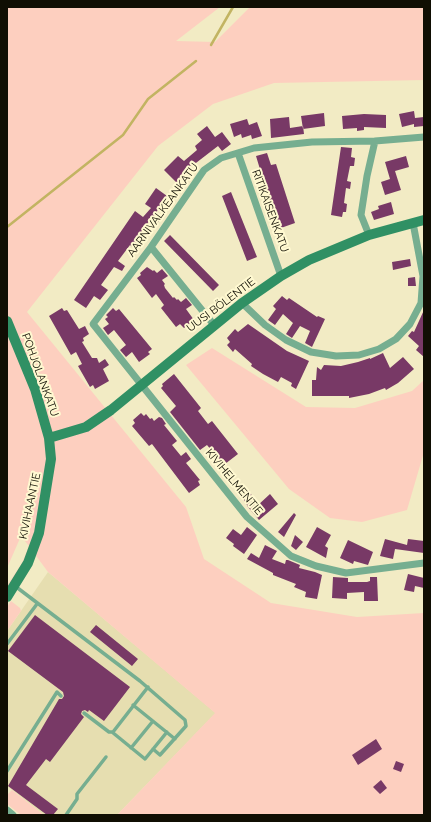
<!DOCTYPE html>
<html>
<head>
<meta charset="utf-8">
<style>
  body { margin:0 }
  #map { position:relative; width:431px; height:822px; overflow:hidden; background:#f2ebc4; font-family:Raleway,sans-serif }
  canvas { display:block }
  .frame { position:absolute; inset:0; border:8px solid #100e03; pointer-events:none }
</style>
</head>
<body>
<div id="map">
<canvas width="431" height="822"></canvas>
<div class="frame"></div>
</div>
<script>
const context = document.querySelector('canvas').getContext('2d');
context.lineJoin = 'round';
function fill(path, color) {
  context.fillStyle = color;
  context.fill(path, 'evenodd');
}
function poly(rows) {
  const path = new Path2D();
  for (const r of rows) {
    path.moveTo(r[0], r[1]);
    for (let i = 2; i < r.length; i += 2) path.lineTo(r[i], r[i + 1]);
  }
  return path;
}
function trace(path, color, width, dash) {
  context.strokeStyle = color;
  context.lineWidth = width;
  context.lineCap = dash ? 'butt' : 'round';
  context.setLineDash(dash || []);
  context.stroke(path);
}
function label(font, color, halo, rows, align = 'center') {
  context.font = font + ' Raleway,sans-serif';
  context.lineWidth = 4;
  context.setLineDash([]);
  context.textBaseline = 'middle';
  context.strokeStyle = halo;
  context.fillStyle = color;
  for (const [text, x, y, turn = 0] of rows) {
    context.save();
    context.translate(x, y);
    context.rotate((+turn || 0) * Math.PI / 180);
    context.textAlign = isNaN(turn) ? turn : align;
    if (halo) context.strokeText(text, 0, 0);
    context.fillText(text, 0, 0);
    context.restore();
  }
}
const built = poly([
  [48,572,216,713,117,815,44,815,7,786,7,631]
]);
const green = poly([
  [7,7,220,7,176,41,215,42,250,7,424,7,424,80,274,83,213,104,158,146,27,312,186,507,204,559,271,603,357,617,424,613,424,815,117,815,215,713,48,572,31,549,7,591,7,586,22,563,29,546,21,536,7,568],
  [212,348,306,407,355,408,412,391,424,380,424,452,407,510,362,522,330,518,289,489,186,365],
  [11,601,20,608,21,611,7,631,7,607],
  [12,790,44,815,21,815,7,804,7,795]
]);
const stream = poly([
  [211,45,233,7],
  [7,227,123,135,148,99,196,61]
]);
const building = poly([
  [414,111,415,118,424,117,424,126,414,127,414,124,402,127,399,114],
  [324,113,325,126,303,129,301,116],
  [364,114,386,115,386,128,364,127,364,130,357,131,357,128,343,129,342,116],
  [289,117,290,128,303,126,304,134,271,138,270,119],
  [247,119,249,125,257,122,262,136,252,139,251,135,242,138,241,134,234,137,230,124],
  [207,126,215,137,222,132,231,144,222,151,218,146,192,166,191,165,182,175,184,177,178,184,164,170,178,156,184,161,197,150,195,146,202,140,197,134],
  [341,147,352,148,351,157,355,158,354,166,350,166,347,181,351,182,350,189,346,188,344,203,347,204,346,212,343,212,342,217,331,215],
  [267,153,271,165,276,164,295,223,278,229,256,156],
  [406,156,409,167,395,171,401,190,385,195,381,182,390,179,385,162],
  [156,188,167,196,155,214,161,219,155,225,150,220,136,239,142,243,137,250,130,245,118,261,125,266,122,271,114,267,101,285,108,290,100,300,94,296,86,308,74,300,135,211,143,217,151,208,145,204],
  [231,192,257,257,247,261,222,196],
  [391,202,394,214,374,220,371,212,379,209,378,206],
  [170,235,219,285,213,291,164,241],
  [410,259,411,266,393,270,392,262],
  [147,267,153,271,154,270,157,273,162,269,168,276,162,280,165,284,164,285,165,288,173,298,174,297,177,300,178,299,181,302,186,298,192,305,186,309,194,320,184,328,180,324,176,327,161,308,164,305,156,294,152,298,137,278,141,275,140,273],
  [415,277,416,286,408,286,408,278],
  [282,296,287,300,289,298,317,317,318,316,325,319,312,347,305,343,310,331,300,326,292,338,286,334,293,323,283,314,275,325,268,320,276,309,273,306],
  [62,308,64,311,67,310,79,329,85,326,89,334,83,338,84,341,82,342,92,358,97,358,99,363,105,359,109,365,103,369,109,381,95,389,93,385,90,387,78,366,82,364,76,352,71,355,49,316],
  [113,308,116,311,119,309,152,349,148,352,150,354,139,362,132,352,126,357,120,350,126,345,114,330,108,335,103,328,109,324,105,319,108,317,106,315],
  [424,310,424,357,416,350,419,346,408,336,412,331,414,332],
  [248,324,287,351,309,361,296,389,291,386,292,383,281,377,278,382,263,374,251,366,252,364,235,349,233,352,227,345,230,342,227,338,235,329,238,332],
  [383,353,390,368,403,357,414,369,398,383,386,390,385,388,369,394,349,398,349,396,312,396,312,380,316,380,317,367,321,370,324,365,341,366,358,362,370,358,370,359],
  [174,374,201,408,198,411,208,424,212,421,238,454,225,464,223,462,222,463,207,445,200,450,170,412,176,406,161,388,163,386,162,384],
  [141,413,144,416,146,414,150,419,152,418,154,421,159,417,162,418,166,424,164,425,177,441,172,445,181,456,186,452,191,459,186,463,200,480,198,481,200,485,189,493,152,444,149,446,132,426,135,423,133,420],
  [249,490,257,506,270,494,278,504,259,520,248,507,241,495],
  [294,513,296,515,284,537,278,532],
  [247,527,257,535,244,554,233,546,234,544,226,538,233,529,241,535],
  [317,527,331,535,325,546,328,548,326,558,306,547],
  [295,535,303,542,296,550,291,546],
  [385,539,407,545,408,539,424,541,424,553,395,549,393,559,380,556],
  [348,540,373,552,368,565,354,561,353,564,340,558],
  [265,545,277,551,272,559,285,564,286,560,288,560,300,565,299,568,315,572,322,575,317,599,305,597,306,592,294,587,296,584,273,575,273,573,247,559,251,553,259,558],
  [408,574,424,578,424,588,415,586,414,592,404,590],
  [333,577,348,578,348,582,367,582,370,581,370,577,377,577,378,601,364,601,364,592,347,593,347,599,332,598],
  [35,615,130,687,104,721,89,710,88,712,85,710,82,711,81,714,84,717,50,762,46,759,26,785,58,809,53,815,47,815,8,786,59,699,62,699,64,696,63,692,8,651],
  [96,625,138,659,132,666,90,632],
  [376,739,382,749,358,765,352,755],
  [396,761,404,764,401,772,393,769],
  [381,780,387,788,380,794,373,787]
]);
const lane = poly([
  [15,586,140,681,185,720,186,726,160,755,153,749],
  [7,644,37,604],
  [133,705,175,739],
  [84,713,109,732,113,732,148,687],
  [112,732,145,759,167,732],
  [131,748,153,721],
  [7,771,57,692,61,696],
  [66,815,77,799,77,794,106,757]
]);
const street = poly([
  [424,137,375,141,312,142,254,148,221,158,204,170,151,247,93,324,247,517,291,556,316,566,346,573,424,563],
  [238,153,281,276],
  [369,235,361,215,367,176,375,141],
  [151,247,214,325],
  [242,303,265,325,286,340,311,352,336,356,359,355,379,349,396,339,410,324,421,303,423,276,413,223],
  [7,810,13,815]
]);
const secondary = poly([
  [7,321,35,389,49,438,51,459,39,533,28,563,7,597],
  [49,438,86,427,111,410,242,303,281,276,309,260,369,235,424,220]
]);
const streetNames = [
  ["AARNIVALKEANKATU",163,210,-54],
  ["RITIKAISENKATU",270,211,70],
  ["UUSI BÖLENTIE",221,305,-37],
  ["POHJOLANKATU",40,375,70],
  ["KIVIHELMENTIE",234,482,50],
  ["KIVIHAANTIE",30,506,-78]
];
fill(built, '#e6deb0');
fill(green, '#fdcfbf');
trace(stream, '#c2b462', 2.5);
fill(building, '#783966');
trace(lane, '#76ae90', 3.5);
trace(street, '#76ae90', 7);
trace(secondary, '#309064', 10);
label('11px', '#100e03', '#fff9d1', streetNames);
</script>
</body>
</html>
